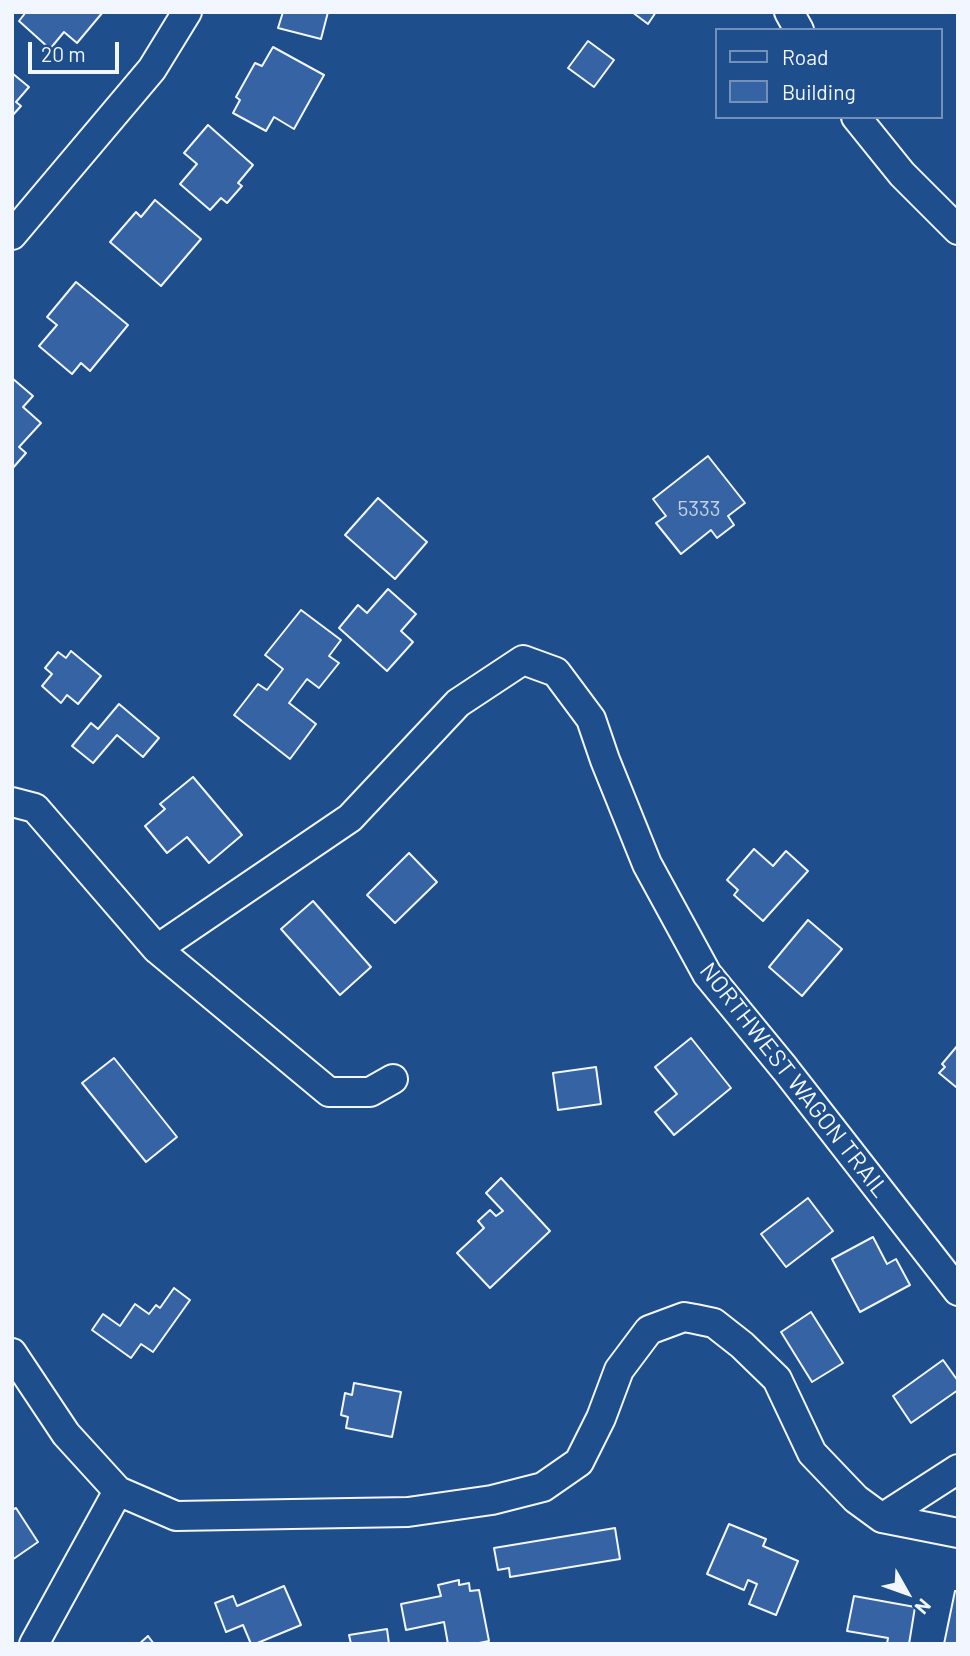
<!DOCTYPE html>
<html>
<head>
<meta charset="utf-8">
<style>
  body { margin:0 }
  #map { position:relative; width:970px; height:1656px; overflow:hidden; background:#1f4e8c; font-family:Barlow,sans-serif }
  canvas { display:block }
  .frame { position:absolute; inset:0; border:14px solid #f2f6ff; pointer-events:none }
  .legend { position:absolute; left:715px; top:28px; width:228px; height:91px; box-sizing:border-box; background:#1f4e8c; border:2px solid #7391ba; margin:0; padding:9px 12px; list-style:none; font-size:21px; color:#f2f6ff }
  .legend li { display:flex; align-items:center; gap:14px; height:35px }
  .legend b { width:35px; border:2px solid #7391ba }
  .north { position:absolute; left:872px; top:1558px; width:70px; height:70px; -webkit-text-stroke:5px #1f4e8c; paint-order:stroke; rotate:130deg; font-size:19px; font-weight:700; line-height:28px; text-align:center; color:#f2f6ff }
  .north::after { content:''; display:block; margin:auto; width:24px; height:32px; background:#f2f6ff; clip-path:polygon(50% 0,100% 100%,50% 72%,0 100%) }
  .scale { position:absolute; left:28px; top:42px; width:91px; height:32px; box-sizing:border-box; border:4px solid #f2f6ff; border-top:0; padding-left:9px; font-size:21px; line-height:24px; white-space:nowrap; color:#f2f6ff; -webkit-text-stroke:5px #1f4e8c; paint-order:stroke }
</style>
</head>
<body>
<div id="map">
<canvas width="970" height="1656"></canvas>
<div class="frame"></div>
<ul class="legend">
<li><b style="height:9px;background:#1f4e8c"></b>Road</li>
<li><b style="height:19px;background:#3563a3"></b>Building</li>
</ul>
<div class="north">N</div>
<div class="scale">20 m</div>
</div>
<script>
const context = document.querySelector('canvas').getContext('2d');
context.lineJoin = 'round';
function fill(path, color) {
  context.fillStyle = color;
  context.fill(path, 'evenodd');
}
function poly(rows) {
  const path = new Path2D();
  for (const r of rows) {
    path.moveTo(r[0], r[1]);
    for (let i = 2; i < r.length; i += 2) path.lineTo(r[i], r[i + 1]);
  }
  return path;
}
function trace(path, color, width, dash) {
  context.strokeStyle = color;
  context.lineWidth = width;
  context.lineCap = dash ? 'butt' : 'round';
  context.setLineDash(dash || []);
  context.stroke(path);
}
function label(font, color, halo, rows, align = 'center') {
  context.font = font + ' Barlow,sans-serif';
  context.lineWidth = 5;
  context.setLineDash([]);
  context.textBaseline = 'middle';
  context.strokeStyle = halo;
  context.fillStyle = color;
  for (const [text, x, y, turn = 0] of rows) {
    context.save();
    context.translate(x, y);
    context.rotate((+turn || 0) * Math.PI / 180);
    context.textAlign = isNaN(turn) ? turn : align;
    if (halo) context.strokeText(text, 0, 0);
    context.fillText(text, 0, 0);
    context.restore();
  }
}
const building = poly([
  [26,12,103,12,77,43,64,32,50,49,19,21,26,12],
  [283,12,328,12,321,39,278,28,283,12],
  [632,12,656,12,648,24,632,12],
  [588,41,614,60,594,87,568,68,588,41],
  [273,47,324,75,294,129,274,117,266,131,233,113,240,100,236,97,255,63,262,66,273,47],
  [12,73,29,87,16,102,21,106,12,116,12,73],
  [208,125,253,165,238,183,242,186,227,203,221,198,210,210,180,184,197,164,184,153,208,125],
  [155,200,201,239,161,286,110,242,136,212,141,217,155,200],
  [76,282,128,325,90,371,81,363,72,374,39,346,57,325,47,317,76,282],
  [12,378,33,396,23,407,41,423,19,447,26,453,12,469,12,378],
  [708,456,745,503,728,516,734,525,717,538,711,530,681,554,656,523,666,516,653,499,708,456],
  [378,498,427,542,395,579,345,535,378,498],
  [388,589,416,614,401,631,413,642,387,671,339,628,358,605,367,613,388,589],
  [301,610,341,640,329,656,339,663,319,688,307,679,289,703,316,724,290,759,234,715,258,684,267,690,283,669,265,655,301,610],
  [71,651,101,676,78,704,67,695,61,703,42,686,52,674,45,668,58,652,66,658,71,651],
  [119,704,159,738,143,757,117,735,93,763,72,746,91,723,98,729,119,704],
  [193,777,242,835,209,863,187,837,167,853,145,826,165,809,160,804,193,777],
  [754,849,773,866,786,851,808,871,763,921,734,895,738,890,727,880,754,849],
  [409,853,437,882,395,923,367,895,409,853],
  [313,901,371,967,340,995,281,929,313,901],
  [808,920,842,949,802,996,769,967,808,920],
  [691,1038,731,1088,674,1135,655,1112,677,1094,655,1067,691,1038],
  [958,1045,958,1085,956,1087,939,1073,945,1067,942,1064,958,1045],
  [114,1058,177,1137,146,1162,82,1083,114,1058],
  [596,1067,601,1104,558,1110,553,1073,596,1067],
  [501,1178,550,1231,490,1288,457,1253,484,1228,478,1221,490,1210,496,1216,503,1211,486,1193,501,1178],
  [808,1198,833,1231,786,1267,761,1234,808,1198],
  [873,1237,887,1264,896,1259,910,1285,860,1312,832,1259,873,1237],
  [174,1288,190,1300,153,1352,141,1344,131,1358,92,1330,103,1314,120,1326,135,1304,149,1314,156,1305,160,1308,174,1288],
  [811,1312,843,1363,812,1382,781,1332,811,1312],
  [943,1360,958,1381,958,1390,911,1423,893,1396,943,1360],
  [354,1383,401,1392,392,1437,346,1428,348,1417,341,1415,345,1393,352,1395,354,1383],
  [16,1508,38,1542,12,1560,12,1510,16,1508],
  [729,1524,766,1539,763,1546,798,1561,776,1615,749,1604,757,1584,748,1580,744,1590,707,1574,729,1524],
  [615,1528,620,1559,510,1577,509,1568,498,1570,494,1548,615,1528],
  [459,1580,459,1585,469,1583,470,1591,479,1590,489,1641,474,1644,448,1644,444,1622,406,1630,401,1604,441,1596,438,1585,459,1580],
  [284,1586,301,1625,255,1644,251,1644,243,1625,226,1632,215,1603,233,1596,237,1606,284,1586],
  [955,1591,958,1591,958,1644,944,1644,955,1591],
  [854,1596,915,1607,909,1644,887,1644,888,1638,847,1631,854,1596],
  [387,1629,389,1644,351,1644,349,1635,387,1629],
  [148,1636,154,1644,139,1644,148,1636]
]);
const street = poly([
  [789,12,799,30],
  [856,117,902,174,958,230],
  [12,235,152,69,187,12],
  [12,802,35,808,157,949,350,818,458,703,523,660,556,672,591,719,605,760,647,864,707,974,785,1069,958,1291],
  [157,949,329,1092,370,1092,393,1079],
  [12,1353,66,1434,118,1491,176,1516,408,1512,492,1500,543,1487,579,1462,601,1418,619,1370,649,1330,684,1317,695,1319,714,1323,742,1345,777,1379,812,1453,856,1499,882,1518,958,1533],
  [882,1518,958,1469],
  [34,1644,118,1491]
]);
const numberNames = [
  ["5333",699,509]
];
const streetNames = [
  ["NORTHWEST WAGON TRAIL",794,1080,52]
];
fill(building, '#3563a3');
trace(building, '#f2f6ff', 2);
trace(street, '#f2f6ff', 32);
trace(street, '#1f4e8c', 28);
label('21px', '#c3d1e8', null, numberNames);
label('24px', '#f2f6ff', '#1f4e8c', streetNames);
</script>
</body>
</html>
